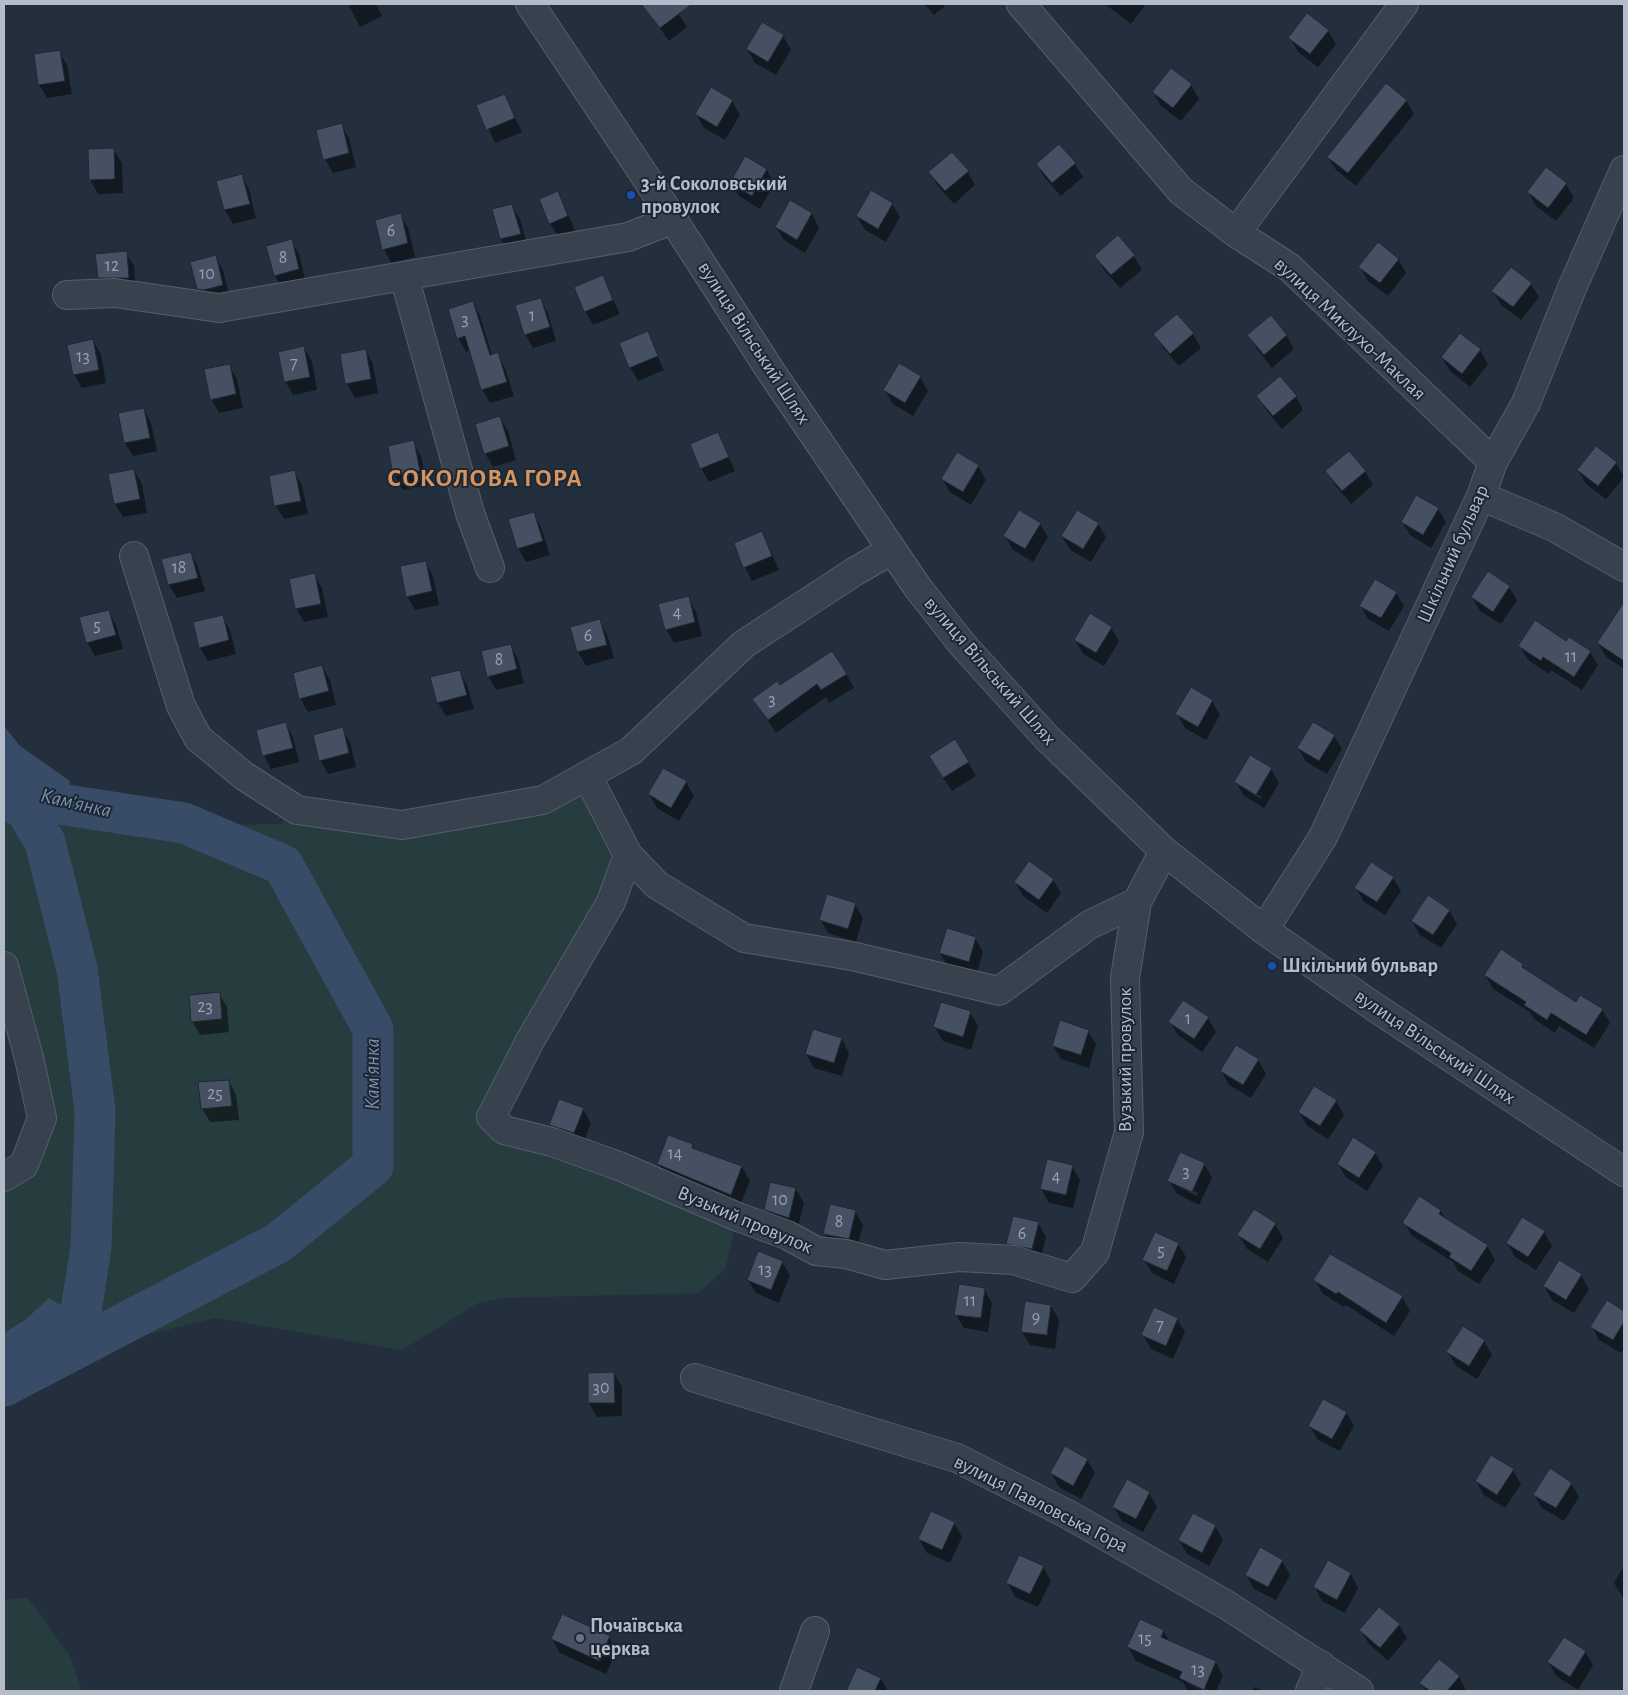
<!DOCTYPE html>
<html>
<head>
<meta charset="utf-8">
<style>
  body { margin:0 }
  #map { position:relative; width:1628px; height:1695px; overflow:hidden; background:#242f3e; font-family:"Alegreya Sans",sans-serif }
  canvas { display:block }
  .frame { position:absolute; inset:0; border:5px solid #b4bcc9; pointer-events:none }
</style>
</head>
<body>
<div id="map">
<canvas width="1628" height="1695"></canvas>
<div class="frame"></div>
</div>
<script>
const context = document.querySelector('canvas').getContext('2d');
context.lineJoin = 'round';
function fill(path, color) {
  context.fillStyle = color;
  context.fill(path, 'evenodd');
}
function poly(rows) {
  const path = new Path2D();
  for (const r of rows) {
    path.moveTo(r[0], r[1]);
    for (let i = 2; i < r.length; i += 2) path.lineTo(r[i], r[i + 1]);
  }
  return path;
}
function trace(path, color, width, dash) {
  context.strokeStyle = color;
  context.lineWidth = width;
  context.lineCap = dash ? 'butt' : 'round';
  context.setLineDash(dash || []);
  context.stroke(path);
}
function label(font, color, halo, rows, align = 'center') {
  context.font = font + ' "Alegreya Sans",sans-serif';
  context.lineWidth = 4;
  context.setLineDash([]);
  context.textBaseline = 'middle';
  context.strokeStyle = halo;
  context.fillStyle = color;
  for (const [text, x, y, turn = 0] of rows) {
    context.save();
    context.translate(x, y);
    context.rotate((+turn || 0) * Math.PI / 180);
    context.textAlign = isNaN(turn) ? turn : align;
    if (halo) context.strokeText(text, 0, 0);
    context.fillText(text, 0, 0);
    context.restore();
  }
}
const green = poly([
  [587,775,628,855,491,1117,738,1217,725,1269,698,1293,500,1298,478,1303,402,1350,215,1318,134,1338,119,1326,43,1361,4,1386,4,1177,41,1118,4,966,4,780,12,787,66,805,184,823,125,826,281,824,297,810,402,825],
  [28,1598,70,1656,82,1691,4,1691,4,1599]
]);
const water = poly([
  [4,726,20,746,70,781,66,805,45,842,4,821],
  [49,1298,94,1325,109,1343,42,1374,4,1400,4,1333,25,1320]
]);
const shadow = poly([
  [348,4,376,4,382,16,360,27],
  [643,4,672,4,687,27,669,41],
  [924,4,947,4,934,15],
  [1105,4,1146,4,1131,24],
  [1328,31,1336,44,1318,67,1298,52,1290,38],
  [783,36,791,50,776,75,755,63,747,49],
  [59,52,67,65,72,94,47,98,39,84],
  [1191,85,1199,99,1181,121,1161,106,1153,92],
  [504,95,522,132,495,143,478,106],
  [1406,100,1414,114,1356,186,1336,170,1328,157],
  [732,101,740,115,725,140,704,128,696,114],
  [341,125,349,138,356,167,333,173,325,159],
  [114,150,122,163,123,193,98,194,90,180],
  [746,158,767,170,774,184,760,209,739,196,731,183],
  [1037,164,1075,164,1083,177,1061,196,1045,178],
  [930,172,968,172,975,185,954,204,938,186],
  [241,176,249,189,256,218,233,224,225,210,218,182],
  [1566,184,1574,198,1556,221,1536,206,1528,192],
  [558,193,575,230,558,237,550,223],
  [791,202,812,214,819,228,805,253,784,240,776,227],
  [892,204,900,217,886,242,865,230,857,216],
  [512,206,520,219,528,248,509,253,501,239,493,210],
  [400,215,408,228,415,257,391,263,384,249],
  [291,241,299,254,306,283,283,289,275,276],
  [126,253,134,266,136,291,107,291,99,278],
  [1096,256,1134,256,1142,270,1120,288,1104,270],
  [215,257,223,270,230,299,206,302,198,289],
  [1398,259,1406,273,1388,296,1368,281,1360,267],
  [602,277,620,314,593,325,585,311],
  [1531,284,1539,297,1521,320,1501,305,1493,291],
  [540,299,548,313,556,341,533,348,525,334],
  [473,303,480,316,492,355,497,354,505,368,514,396,490,403,482,389,470,350,466,352,458,338],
  [647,333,664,370,638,381,630,367],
  [1193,334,1201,348,1179,366,1163,348,1155,335],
  [1286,335,1294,349,1272,368,1257,349,1249,336],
  [1460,335,1480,350,1488,364,1470,387,1450,371,1442,358],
  [93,341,101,354,106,383,82,388,74,374],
  [304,348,312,361,317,390,293,395,285,381],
  [365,350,373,364,378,393,355,398,347,384,341,355],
  [229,365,237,379,243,408,219,413,211,399],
  [920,377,928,391,913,416,893,404,885,390],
  [1296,396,1303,410,1282,429,1266,410,1258,397],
  [144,409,151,423,157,451,133,456,125,443],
  [500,418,508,431,516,460,493,467,485,453],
  [718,434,735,471,709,482,701,468],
  [413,442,421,456,427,485,403,490,395,476,389,447],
  [1616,463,1624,477,1606,499,1586,484,1578,470],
  [978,466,986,480,971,505,950,492,942,479],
  [134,470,142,484,147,513,123,517,115,504,110,475],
  [1365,471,1373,485,1351,504,1335,485,1327,472],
  [294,472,302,485,308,514,284,519,276,506],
  [1438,509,1446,522,1431,548,1410,535,1402,522],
  [533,513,541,527,550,555,526,562,518,548],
  [1040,524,1048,537,1033,562,1013,550,1005,536],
  [1098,524,1106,537,1091,562,1070,550,1062,536],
  [762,533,779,570,752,581,745,567],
  [191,553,198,567,205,591,177,598,169,585],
  [425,562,433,576,439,605,415,610,407,596],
  [314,575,322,588,328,617,304,622,296,608],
  [1509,587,1517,600,1501,624,1480,611,1472,597],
  [1396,593,1404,606,1389,631,1368,619,1361,606],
  [688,598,696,612,702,636,674,643,666,629],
  [108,611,116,625,123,649,95,656,87,642],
  [222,616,230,630,236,654,208,661,200,648,194,623],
  [1614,619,1624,626,1624,669,1606,657,1598,643],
  [599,620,607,634,614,658,586,666,578,652,572,627],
  [1111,628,1119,641,1104,666,1083,654,1075,640],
  [1566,642,1590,652,1598,665,1582,690,1551,670,1549,674,1528,660,1520,646],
  [510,645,518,659,524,683,496,690,488,676],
  [322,667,330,680,336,705,308,712,300,698],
  [459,671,467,685,474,709,446,716,438,703],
  [846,674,854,688,829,703,826,697,776,733,753,699,779,687],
  [1192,689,1212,701,1220,715,1206,740,1185,728,1177,714],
  [285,723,293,737,299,762,271,769,264,755],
  [342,729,350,742,356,767,328,774,320,760],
  [1334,736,1342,749,1327,774,1306,762,1298,748],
  [1251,757,1271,769,1279,783,1264,808,1244,796,1236,782],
  [1246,787,1262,797,1261,799,1246,790],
  [968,762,976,776,952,791,938,770],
  [686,782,694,796,679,821,657,808,649,794],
  [1393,878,1401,891,1385,915,1364,902,1356,888],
  [1053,880,1061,893,1047,913,1023,896,1015,882],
  [855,904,863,918,856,942,828,933,820,919],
  [1449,910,1457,924,1441,948,1420,935,1412,921],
  [975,938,983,952,976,976,948,967,940,953],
  [1522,965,1526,971,1576,1003,1602,1010,1610,1023,1594,1048,1559,1026,1555,1033,1534,1019,1530,1012,1493,989,1485,975],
  [219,994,227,1007,229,1032,200,1035,192,1021],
  [970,1012,978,1026,971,1050,943,1041,935,1027],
  [1208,1018,1216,1032,1202,1052,1178,1035,1170,1022],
  [1088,1031,1096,1044,1089,1068,1061,1059,1053,1046],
  [842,1039,849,1053,842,1076,814,1068,806,1054],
  [1258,1060,1266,1074,1251,1098,1229,1085,1221,1071],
  [229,1081,236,1095,239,1120,210,1122,202,1108],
  [1336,1101,1344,1115,1328,1139,1307,1126,1299,1112],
  [583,1109,591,1123,582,1146,558,1139,550,1125],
  [692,1145,695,1150,742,1167,750,1181,739,1208,666,1177,659,1164],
  [1375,1153,1383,1166,1367,1191,1346,1177,1338,1164],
  [1204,1164,1212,1178,1199,1205,1177,1194,1169,1181],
  [1179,1184,1198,1193,1197,1196,1179,1187],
  [1072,1166,1080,1180,1073,1208,1049,1203,1041,1189],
  [796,1189,804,1203,797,1231,773,1223,765,1210],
  [1419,1198,1441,1211,1446,1220,1487,1246,1495,1260,1479,1284,1458,1271,1453,1262,1412,1236,1404,1223],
  [855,1211,863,1225,856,1252,832,1248,824,1234],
  [1038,1223,1046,1237,1040,1263,1015,1257,1008,1244],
  [1275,1224,1283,1238,1268,1262,1247,1249,1239,1235],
  [1544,1232,1552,1246,1536,1270,1515,1257,1507,1243],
  [1178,1244,1186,1257,1174,1284,1152,1273,1144,1260],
  [1330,1256,1402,1297,1410,1311,1394,1336,1346,1305,1344,1307,1323,1294,1315,1280],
  [782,1262,790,1275,779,1303,756,1293,748,1280],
  [1581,1275,1589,1289,1574,1313,1552,1300,1544,1286],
  [984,1289,992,1303,988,1332,964,1328,956,1315],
  [1607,1302,1624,1313,1624,1348,1621,1353,1599,1340,1592,1327],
  [1051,1306,1059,1320,1055,1349,1030,1345,1022,1332],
  [1177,1319,1185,1332,1173,1359,1151,1349,1143,1335],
  [1484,1341,1492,1355,1477,1379,1456,1366,1448,1352],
  [614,1373,622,1387,622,1416,597,1417,589,1403,589,1374],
  [1346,1412,1354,1426,1340,1451,1318,1440,1310,1426],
  [1087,1460,1095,1473,1081,1499,1059,1487,1051,1473],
  [1513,1470,1521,1484,1505,1508,1484,1495,1476,1481],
  [1127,1481,1149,1493,1157,1507,1143,1532,1122,1521,1114,1507],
  [1571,1483,1579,1497,1564,1521,1542,1508,1534,1495],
  [1193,1515,1215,1526,1223,1540,1209,1566,1187,1554,1179,1540],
  [954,1523,962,1537,950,1563,927,1553,919,1539],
  [1282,1561,1290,1575,1276,1600,1254,1589,1246,1575],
  [1624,1566,1624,1599,1614,1583],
  [1043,1567,1051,1581,1038,1607,1015,1597,1008,1583],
  [1351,1574,1358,1588,1345,1613,1322,1601,1315,1587],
  [1399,1625,1407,1638,1388,1661,1369,1644,1361,1631],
  [1163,1631,1170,1642,1216,1662,1223,1676,1216,1691,1210,1691,1187,1680,1187,1683,1204,1691,1188,1691,1183,1682,1136,1661,1128,1647],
  [609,1637,617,1651,606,1674,560,1653,552,1639],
  [1585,1651,1593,1665,1578,1690,1556,1676,1549,1663],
  [858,1669,881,1679,888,1691,847,1691],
  [1459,1677,1466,1691,1426,1691,1421,1683],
  [1254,1687,1265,1691,1252,1691]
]);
const river = poly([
  [4,780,12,787,66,805,184,823,283,865,373,1029,373,1166,278,1243,4,1386],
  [16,793,45,842,77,969,95,1111,91,1247,80,1317,64,1355]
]);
const building = poly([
  [641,4,692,4,660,28,641,4],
  [1307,13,1329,30,1310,54,1288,38,1307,13],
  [762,22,784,35,768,62,746,49,762,22],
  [60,50,65,81,38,85,34,54,60,50],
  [1171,68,1192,84,1173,108,1152,92,1171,68],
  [1386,83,1407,100,1348,173,1327,157,1386,83],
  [711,87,733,100,717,127,695,114,711,87],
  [505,94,515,118,486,130,476,105,505,94],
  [342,123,349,153,323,160,316,130,342,123],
  [1059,144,1076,163,1052,183,1036,164,1059,144],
  [114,148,115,179,89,180,88,149,114,148],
  [952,152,969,171,945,191,928,172,952,152],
  [745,156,767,169,752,196,730,183,745,156],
  [1546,167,1567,183,1548,208,1527,192,1546,167],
  [242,174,250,204,224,210,216,181,242,174],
  [871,190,893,203,878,229,856,216,871,190],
  [558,191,568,216,549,224,539,199,558,191],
  [790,200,812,213,797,240,775,227,790,200],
  [512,204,521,234,500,239,492,209,512,204],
  [401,213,408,243,382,250,375,220,401,213],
  [1118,235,1135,255,1111,275,1094,256,1118,235],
  [292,239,299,269,274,276,266,246,292,239],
  [1378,242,1399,259,1380,283,1358,267,1378,242],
  [127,251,129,278,98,278,95,254,127,251],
  [216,255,223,285,204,290,197,289,190,262,216,255],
  [1511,267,1532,283,1513,307,1491,291,1511,267],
  [603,275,613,300,584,312,574,287,603,275],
  [541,298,550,327,524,335,515,305,541,298],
  [473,301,490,355,498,352,507,382,481,390,465,336,457,339,448,309,473,301],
  [1177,314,1194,333,1170,354,1153,334,1177,314],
  [1271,315,1287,335,1264,355,1247,335,1271,315],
  [648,331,658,356,629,368,619,343,648,331],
  [1460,333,1481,349,1462,374,1441,357,1460,333],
  [93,339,99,370,73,375,67,345,93,339],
  [304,346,310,377,284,382,278,352,304,346],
  [366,349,371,379,345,384,340,354,366,349],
  [899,363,921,376,905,403,883,390,899,363],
  [230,364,236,394,210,400,204,369,230,364],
  [1280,376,1297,396,1273,416,1256,396,1280,376],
  [144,408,150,438,124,443,118,413,144,408],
  [500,416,509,446,484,454,475,424,500,416],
  [718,432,729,457,700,469,690,444,718,432],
  [414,440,420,471,393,476,388,446,414,440],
  [1596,446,1617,462,1598,486,1577,470,1596,446],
  [1349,451,1366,471,1342,491,1325,471,1349,451],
  [957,452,979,465,963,492,941,479,957,452],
  [134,469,140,499,114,504,108,474,134,469],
  [295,470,301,501,274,506,269,476,295,470],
  [1416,495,1439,508,1423,535,1401,522,1416,495],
  [1019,510,1041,523,1025,549,1003,536,1019,510],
  [1077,510,1099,523,1083,549,1061,536,1077,510],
  [534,512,543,541,517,549,508,519,534,512],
  [762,531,772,556,743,568,734,543,762,531],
  [191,552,198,578,168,585,161,559,191,552],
  [426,561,432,591,406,597,400,566,426,561],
  [1488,571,1510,586,1493,612,1471,597,1488,571],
  [315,573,321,604,295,609,289,579,315,573],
  [1375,579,1397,592,1381,618,1359,606,1375,579],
  [689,596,695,622,665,630,658,604,689,596],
  [1624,602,1624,661,1597,643,1624,602],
  [109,610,116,635,86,643,79,617,109,610],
  [1090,613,1112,627,1096,653,1074,640,1090,613],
  [223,615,229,640,199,648,193,622,223,615],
  [600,619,607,645,577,652,570,627,600,619],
  [1535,620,1566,641,1569,637,1591,651,1574,677,1543,657,1541,661,1518,646,1535,620],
  [511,644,517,669,487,677,481,651,511,644],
  [832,651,847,674,821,690,817,684,768,720,752,699,777,681,780,685,832,651],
  [322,665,329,691,299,699,293,673,322,665],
  [460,670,467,695,437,703,430,677,460,670],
  [1191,687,1213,700,1198,727,1175,714,1191,687],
  [286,722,293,748,262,756,256,730,286,722],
  [1313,722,1335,735,1319,761,1297,748,1313,722],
  [343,727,349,753,319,761,313,735,343,727],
  [955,739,969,762,943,778,929,756,955,739],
  [1250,755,1272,768,1256,795,1234,782,1250,755],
  [663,768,687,781,671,808,648,794,663,768],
  [1029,861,1054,879,1039,900,1014,882,1029,861],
  [1371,862,1394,877,1377,902,1354,888,1371,862],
  [827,894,856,903,848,929,819,920,827,894],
  [1428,895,1450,910,1433,935,1411,921,1428,895],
  [947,928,976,937,969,962,939,953,947,928],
  [1501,949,1523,964,1522,967,1576,1002,1580,995,1603,1009,1586,1035,1551,1013,1547,1020,1524,1005,1526,1002,1484,975,1501,949],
  [220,992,222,1019,191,1022,189,995,220,992],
  [1183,1000,1209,1017,1194,1039,1168,1022,1183,1000],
  [941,1002,971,1011,963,1037,933,1027,941,1002],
  [1060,1020,1089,1030,1081,1055,1052,1046,1060,1020],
  [813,1029,842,1038,834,1063,805,1054,813,1029],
  [1236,1045,1259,1059,1243,1085,1220,1071,1236,1045],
  [229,1080,232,1106,201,1109,198,1082,229,1080],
  [1314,1086,1337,1100,1320,1126,1298,1112,1314,1086],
  [559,1099,584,1108,574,1133,549,1125,559,1099],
  [668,1135,693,1144,692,1148,742,1166,731,1195,657,1164,668,1135],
  [1353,1137,1376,1152,1359,1178,1337,1164,1353,1137],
  [1180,1152,1205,1163,1192,1192,1167,1181,1180,1152],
  [1047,1159,1073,1165,1066,1195,1040,1189,1047,1159],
  [770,1182,796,1188,789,1218,764,1210,770,1182],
  [1419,1196,1441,1210,1439,1214,1488,1245,1471,1271,1449,1257,1451,1253,1402,1223,1419,1196],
  [830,1204,856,1210,849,1239,823,1234,830,1204],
  [1254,1209,1276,1223,1260,1249,1237,1235,1254,1209],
  [1013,1216,1039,1222,1032,1249,1006,1244,1013,1216],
  [1522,1217,1545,1231,1528,1257,1506,1243,1522,1217],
  [1155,1232,1179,1243,1167,1271,1142,1260,1155,1232],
  [758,1251,783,1261,771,1290,747,1280,758,1251],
  [1330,1254,1403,1296,1386,1323,1338,1292,1336,1294,1313,1280,1330,1254],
  [1559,1260,1582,1274,1566,1300,1543,1286,1559,1260],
  [959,1284,985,1288,981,1318,954,1315,959,1284],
  [1607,1300,1624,1311,1624,1322,1613,1340,1590,1327,1607,1300],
  [1025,1301,1051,1305,1047,1335,1021,1332,1025,1301],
  [1154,1307,1178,1318,1166,1346,1141,1335,1154,1307],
  [1463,1326,1485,1340,1469,1366,1446,1352,1463,1326],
  [614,1372,615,1403,588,1403,588,1373,614,1372],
  [1323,1399,1347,1412,1332,1439,1308,1426,1323,1399],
  [1065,1446,1088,1459,1073,1486,1050,1473,1065,1446],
  [1491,1455,1514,1469,1497,1495,1475,1481,1491,1455],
  [1550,1468,1572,1483,1556,1508,1533,1495,1550,1468],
  [1127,1479,1150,1492,1136,1519,1112,1507,1127,1479],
  [931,1511,955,1522,942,1550,918,1539,931,1511],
  [1193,1513,1216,1525,1202,1553,1178,1540,1193,1513],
  [1260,1547,1283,1560,1268,1587,1245,1575,1260,1547],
  [1019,1555,1044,1566,1030,1594,1006,1583,1019,1555],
  [1328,1560,1351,1573,1337,1600,1313,1587,1328,1560],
  [1379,1607,1400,1624,1380,1648,1359,1630,1379,1607],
  [562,1614,610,1636,599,1661,551,1639,562,1614],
  [1140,1619,1164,1630,1161,1637,1216,1661,1204,1690,1179,1678,1182,1672,1127,1647,1140,1619],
  [1564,1637,1586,1651,1570,1677,1547,1662,1564,1637],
  [1439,1659,1460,1676,1447,1691,1430,1691,1419,1683,1439,1659],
  [857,1667,881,1678,875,1691,846,1691,857,1667]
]);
const minor = poly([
  [530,4,643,173,770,370,918,588,962,644,1047,738,1164,851,1264,930,1373,1006,1624,1172],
  [1021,4,1181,191,1236,233,1289,267,1493,462],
  [1236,233,1404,4],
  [404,276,470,513,490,568],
  [67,295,115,293,219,308,628,237,674,219],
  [1481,496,1554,527,1624,567],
  [134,556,181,706,198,738,244,776,297,810,402,825,543,800,631,751,744,644,854,572,892,550],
  [587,775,628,855,611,902,531,1039,491,1117,504,1130,552,1142,619,1166,738,1217,787,1235,816,1251,846,1254,885,1265,959,1257,1013,1260,1072,1278,1095,1252,1129,1132,1125,978,1137,902,1164,851],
  [628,855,657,885,744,938,852,956,999,991,1089,925,1137,902],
  [1264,930,1323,837,1481,496,1493,462,1526,403,1572,288,1624,170],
  [4,966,29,1058,42,1118,24,1165,4,1177],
  [695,1378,957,1458,1069,1515,1225,1604,1359,1691],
  [794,1691,815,1631],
  [1310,1691,1321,1665]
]);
const markers = [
  [631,195,5,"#1a4fb4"],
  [1272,966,5,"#1a4fb4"],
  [580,1638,5,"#6b7280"]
];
const numberNames = [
  ["6",391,231],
  ["8",283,258],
  ["12",112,266],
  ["10",207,274],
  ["1",532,316],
  ["3",465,320],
  ["13",83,357],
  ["7",294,364],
  ["18",179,568],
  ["4",677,613],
  ["5",97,626],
  ["6",588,636],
  ["11",1571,657],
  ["8",499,660],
  ["3",772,700],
  ["23",205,1007],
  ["1",1188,1019],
  ["25",215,1094],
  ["14",675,1154],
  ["3",1186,1172],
  ["4",1056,1177],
  ["10",780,1200],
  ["8",839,1222],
  ["6",1022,1234],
  ["5",1161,1251],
  ["13",765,1270],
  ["11",970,1301],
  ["9",1036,1318],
  ["7",1160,1326],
  ["30",601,1388],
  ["15",1145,1639],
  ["13",1198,1670]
];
const poiNames = [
  ["3-й Соколовський",641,184],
  ["провулок",641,207],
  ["Шкільний бульвар",1282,966],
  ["Почаївська",590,1626],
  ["церква",590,1649]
];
const streetNames = [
  ["вулиця Миклухо-Маклая",1350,329,43],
  ["вулиця Вільський Шлях",754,343,57],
  ["Шкільний бульвар",1453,554,-66],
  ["вулиця Вільський Шлях",990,671,49],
  ["вулиця Вільський Шлях",1435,1047,34],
  ["Вузький провулок",1125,1060,-90],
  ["Вузький провулок",745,1220,23],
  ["вулиця Павловська Гора",1041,1504,27]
];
const waterNames = [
  ["Кам'янка",76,803,13],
  ["Кам'янка",373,1074,-90]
];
const districtNames = [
  ["СОКОЛОВА ГОРА",485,478]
];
fill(green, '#263c3f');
fill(water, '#394c67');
fill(shadow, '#0007');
trace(river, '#394c67', 41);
fill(building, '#455162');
trace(building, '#1f2835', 1);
trace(minor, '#565f6c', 30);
trace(minor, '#38414e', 28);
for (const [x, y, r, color] of markers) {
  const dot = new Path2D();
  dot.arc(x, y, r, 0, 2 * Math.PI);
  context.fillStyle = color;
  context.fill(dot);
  trace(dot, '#1d2633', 2);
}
label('18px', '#98a1af', null, numberNames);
label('bold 20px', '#b4bcc9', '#1d2633', poiNames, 'left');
label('20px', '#b4bcc9', '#1d2633', streetNames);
label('italic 21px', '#7c92b1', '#1d2633', waterNames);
context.letterSpacing = '1px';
label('bold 25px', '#d59563', '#1d2633', districtNames);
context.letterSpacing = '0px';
</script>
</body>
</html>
